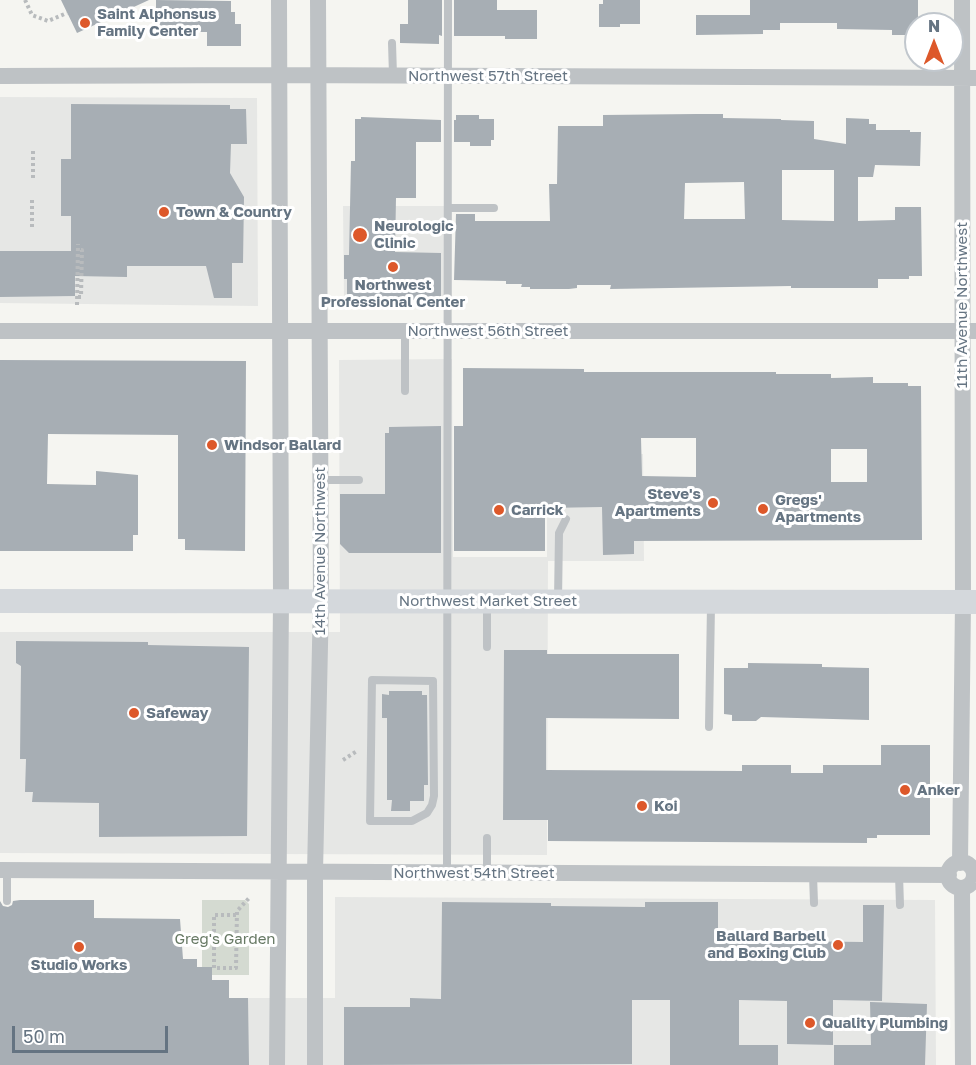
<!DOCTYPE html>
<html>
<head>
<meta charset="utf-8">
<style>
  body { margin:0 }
  #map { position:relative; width:976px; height:1065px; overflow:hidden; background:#f5f5f1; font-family:"Golos Text",sans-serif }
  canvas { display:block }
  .north { position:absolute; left:904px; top:12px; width:60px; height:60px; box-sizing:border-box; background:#fff; border:2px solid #c1c7cd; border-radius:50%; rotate:0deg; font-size:16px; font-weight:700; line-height:24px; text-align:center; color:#657482 }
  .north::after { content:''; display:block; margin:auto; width:21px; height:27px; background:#dd582a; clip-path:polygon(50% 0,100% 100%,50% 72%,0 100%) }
  .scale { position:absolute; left:12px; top:1026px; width:156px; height:27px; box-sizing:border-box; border:3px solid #657482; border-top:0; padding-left:8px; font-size:18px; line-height:21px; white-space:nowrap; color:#657482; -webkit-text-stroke:4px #fff; paint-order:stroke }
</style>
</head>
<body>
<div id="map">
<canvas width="976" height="1065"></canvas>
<div class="north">N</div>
<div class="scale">50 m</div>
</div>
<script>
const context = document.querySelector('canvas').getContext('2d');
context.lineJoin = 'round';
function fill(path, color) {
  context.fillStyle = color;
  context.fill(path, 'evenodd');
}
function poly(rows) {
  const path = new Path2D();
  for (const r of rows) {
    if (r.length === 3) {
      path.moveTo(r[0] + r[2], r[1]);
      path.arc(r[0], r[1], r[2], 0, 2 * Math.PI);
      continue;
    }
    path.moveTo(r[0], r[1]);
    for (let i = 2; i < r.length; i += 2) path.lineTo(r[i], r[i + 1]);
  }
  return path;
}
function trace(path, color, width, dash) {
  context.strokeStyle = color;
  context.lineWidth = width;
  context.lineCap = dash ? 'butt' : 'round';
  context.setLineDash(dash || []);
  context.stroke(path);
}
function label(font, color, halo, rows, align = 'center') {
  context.font = font + ' "Golos Text",sans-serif';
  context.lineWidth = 6;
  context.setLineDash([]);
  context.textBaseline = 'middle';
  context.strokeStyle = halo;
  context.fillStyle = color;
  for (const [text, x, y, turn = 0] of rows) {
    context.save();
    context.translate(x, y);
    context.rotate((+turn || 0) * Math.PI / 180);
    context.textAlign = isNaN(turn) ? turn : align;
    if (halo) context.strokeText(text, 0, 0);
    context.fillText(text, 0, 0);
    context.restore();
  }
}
const built = poly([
  [0,97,257,98,258,306,0,303],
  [343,206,452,206,452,300,344,300],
  [452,359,453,557,547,557,547,454,643,454,644,561,548,561,547,855,0,853,0,632,340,632,339,360],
  [335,897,935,900,936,1065,0,1065,0,998,335,998]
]);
const green = poly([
  [202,900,245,900,249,904,249,975,202,975]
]);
const building = poly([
  [61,0,149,0,77,33],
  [156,0,231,1,231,12,235,12,235,24,241,24,241,46,207,46,207,32,156,32],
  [408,0,442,0,442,36,439,35,439,44,400,43,400,24,408,24],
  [454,0,497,0,497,10,537,10,537,39,505,39,505,36,454,36],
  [603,0,640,0,640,24,620,24,620,27,599,27,599,4,603,4],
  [750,0,918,0,918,24,916,24,916,35,892,35,892,30,837,29,837,23,780,23,780,30,763,30,763,34,696,35,696,15,750,15],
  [71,104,230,105,230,109,246,109,247,144,231,144,230,173,244,197,243,263,232,263,232,298,214,298,206,266,127,266,127,277,75,276,75,296,0,297,0,251,71,251,71,216,61,216,61,159,71,159],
  [696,114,723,114,723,118,781,119,781,120,814,121,814,139,846,144,846,118,869,119,869,124,876,124,876,130,910,130,910,132,921,132,920,166,875,165,873,177,858,177,858,221,895,220,895,207,921,207,922,276,909,276,909,279,878,279,878,288,791,288,791,286,610,289,611,285,577,285,577,288,569,289,530,289,530,287,521,287,522,284,506,284,506,281,454,280,456,214,475,214,475,221,550,221,549,184,557,184,558,126,603,126,603,115],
  [782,170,834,170,834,221,782,220],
  [744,182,745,219,684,219,685,183],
  [456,115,479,115,479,119,494,119,494,140,491,140,491,146,470,146,470,142,454,142,454,120,456,120],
  [361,117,441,120,441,142,416,142,416,198,396,198,395,252,441,253,441,300,347,299,347,279,344,279,344,255,349,255,351,161,355,161,355,119,361,119],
  [0,360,246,361,245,551,185,550,185,539,178,539,178,435,48,434,47,484,96,485,96,471,138,475,138,535,133,535,133,551,0,551],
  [463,368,584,369,584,372,776,372,776,374,831,374,831,378,873,377,873,383,908,383,908,386,921,386,922,540,634,541,634,554,603,555,602,507,545,508,545,551,454,551,454,426,463,426],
  [641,438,696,438,696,477,642,476],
  [831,449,867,449,867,482,831,482],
  [441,426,441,553,349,553,340,544,340,494,385,494,385,433,389,433,389,427],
  [16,641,148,642,148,645,249,647,247,836,99,837,99,803,32,802,33,792,25,792,26,759,20,759,21,666,16,663],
  [504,650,547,650,547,654,679,654,679,719,546,718,546,770,742,771,742,765,791,765,791,773,823,773,823,765,881,765,881,745,930,745,930,835,877,835,877,838,867,838,867,843,548,841,548,820,503,820],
  [748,663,822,664,822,667,869,668,869,720,761,717,756,721,732,721,732,715,724,714,724,668,748,668],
  [389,691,422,691,422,695,427,695,428,785,424,785,424,801,410,801,410,811,391,811,392,800,387,800,387,718,382,718,382,694,389,695],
  [20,900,94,900,94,918,180,919,183,959,197,959,197,967,212,967,212,980,229,980,229,998,248,998,249,1065,0,1065,0,901,3,906,8,907,12,905,13,901],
  [442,902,551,903,551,906,645,907,645,902,718,902,718,937,786,937,786,941,863,942,863,905,884,905,882,1001,833,1000,833,1045,787,1044,787,1001,739,1000,739,1045,778,1045,778,1065,670,1065,670,1000,632,1000,632,1064,344,1065,344,1007,410,1007,410,998,441,999],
  [870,1002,927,1004,925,1065,834,1065,834,1045,871,1045]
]);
const path = poly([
  [25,0,32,15,48,21,67,13],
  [33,151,33,178],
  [32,227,32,200],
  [78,297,81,297,82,250,78,250],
  [77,305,78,244],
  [343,760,357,751],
  [236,915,214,915,214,968,236,968,237,911,250,897]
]);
const service = poly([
  [392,43,393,75],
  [448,208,494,208],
  [405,331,405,391],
  [320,480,359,480],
  [558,600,559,533,566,519],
  [487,602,487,647],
  [372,680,433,681,434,796,432,805,427,813,412,821,370,821,372,680],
  [709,727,711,605],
  [487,838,487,873],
  [7,870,7,901],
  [447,873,448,0],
  [813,875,814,903],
  [899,875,900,905]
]);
const minor = poly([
  [0,76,279,75,976,78],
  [0,331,976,331],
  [961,875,13],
  [960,863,963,602,962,0],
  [0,870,949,875],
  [962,888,963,1065],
  [277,1065,281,600,279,0],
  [315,1065,315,872,321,600,318,0]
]);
const secondary = poly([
  [0,601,976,602]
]);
const markers = [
  [85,23,6,"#dd582a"],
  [164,212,6,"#dd582a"],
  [360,235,8,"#dd582a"],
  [393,267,6,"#dd582a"],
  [212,445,6,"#dd582a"],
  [713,503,6,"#dd582a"],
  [763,509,6,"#dd582a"],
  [499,510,6,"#dd582a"],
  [134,713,6,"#dd582a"],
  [905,790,6,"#dd582a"],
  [642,806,6,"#dd582a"],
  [838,945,6,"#dd582a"],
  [79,947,6,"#dd582a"],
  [810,1023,6,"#dd582a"]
];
const poiNames = [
  ["Saint Alphonsus",97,14],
  ["Family Center",97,31],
  ["Town & Country",176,212],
  ["Neurologic",374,226],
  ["Clinic",374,243],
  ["Northwest",393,285,"center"],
  ["Professional Center",393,302,"center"],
  ["Windsor Ballard",224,445],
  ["Steve's",701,494,"right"],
  ["Apartments",701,511,"right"],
  ["Gregs'",775,500],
  ["Apartments",775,517],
  ["Carrick",511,510],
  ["Safeway",146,713],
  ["Anker",917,790],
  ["Koi",654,806],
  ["Ballard Barbell",826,936,"right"],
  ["and Boxing Club",826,953,"right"],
  ["Studio Works",79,965,"center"],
  ["Quality Plumbing",822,1023]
];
const streetNames = [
  ["Northwest 57th Street",488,76],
  ["11th Avenue Northwest",962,305,-90],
  ["Northwest 56th Street",488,331],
  ["14th Avenue Northwest",320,551,-90],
  ["Northwest Market Street",488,601],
  ["Northwest 54th Street",474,873]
];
const parkNames = [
  ["Greg's Garden",225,939]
];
fill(built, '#e6e7e5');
fill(green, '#d4dad1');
fill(building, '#a7aeb4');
trace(path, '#b8bbbd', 4, [3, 3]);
trace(service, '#bec2c5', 8);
trace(minor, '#bec2c5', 16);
trace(secondary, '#d4d8dc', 24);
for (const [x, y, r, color] of markers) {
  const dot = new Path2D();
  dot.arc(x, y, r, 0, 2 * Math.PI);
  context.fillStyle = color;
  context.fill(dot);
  trace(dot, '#fff', 2);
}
label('bold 15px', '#657482', '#fff', poiNames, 'left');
label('15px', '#657482', '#fff', streetNames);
label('15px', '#677964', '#fff', parkNames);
</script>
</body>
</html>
